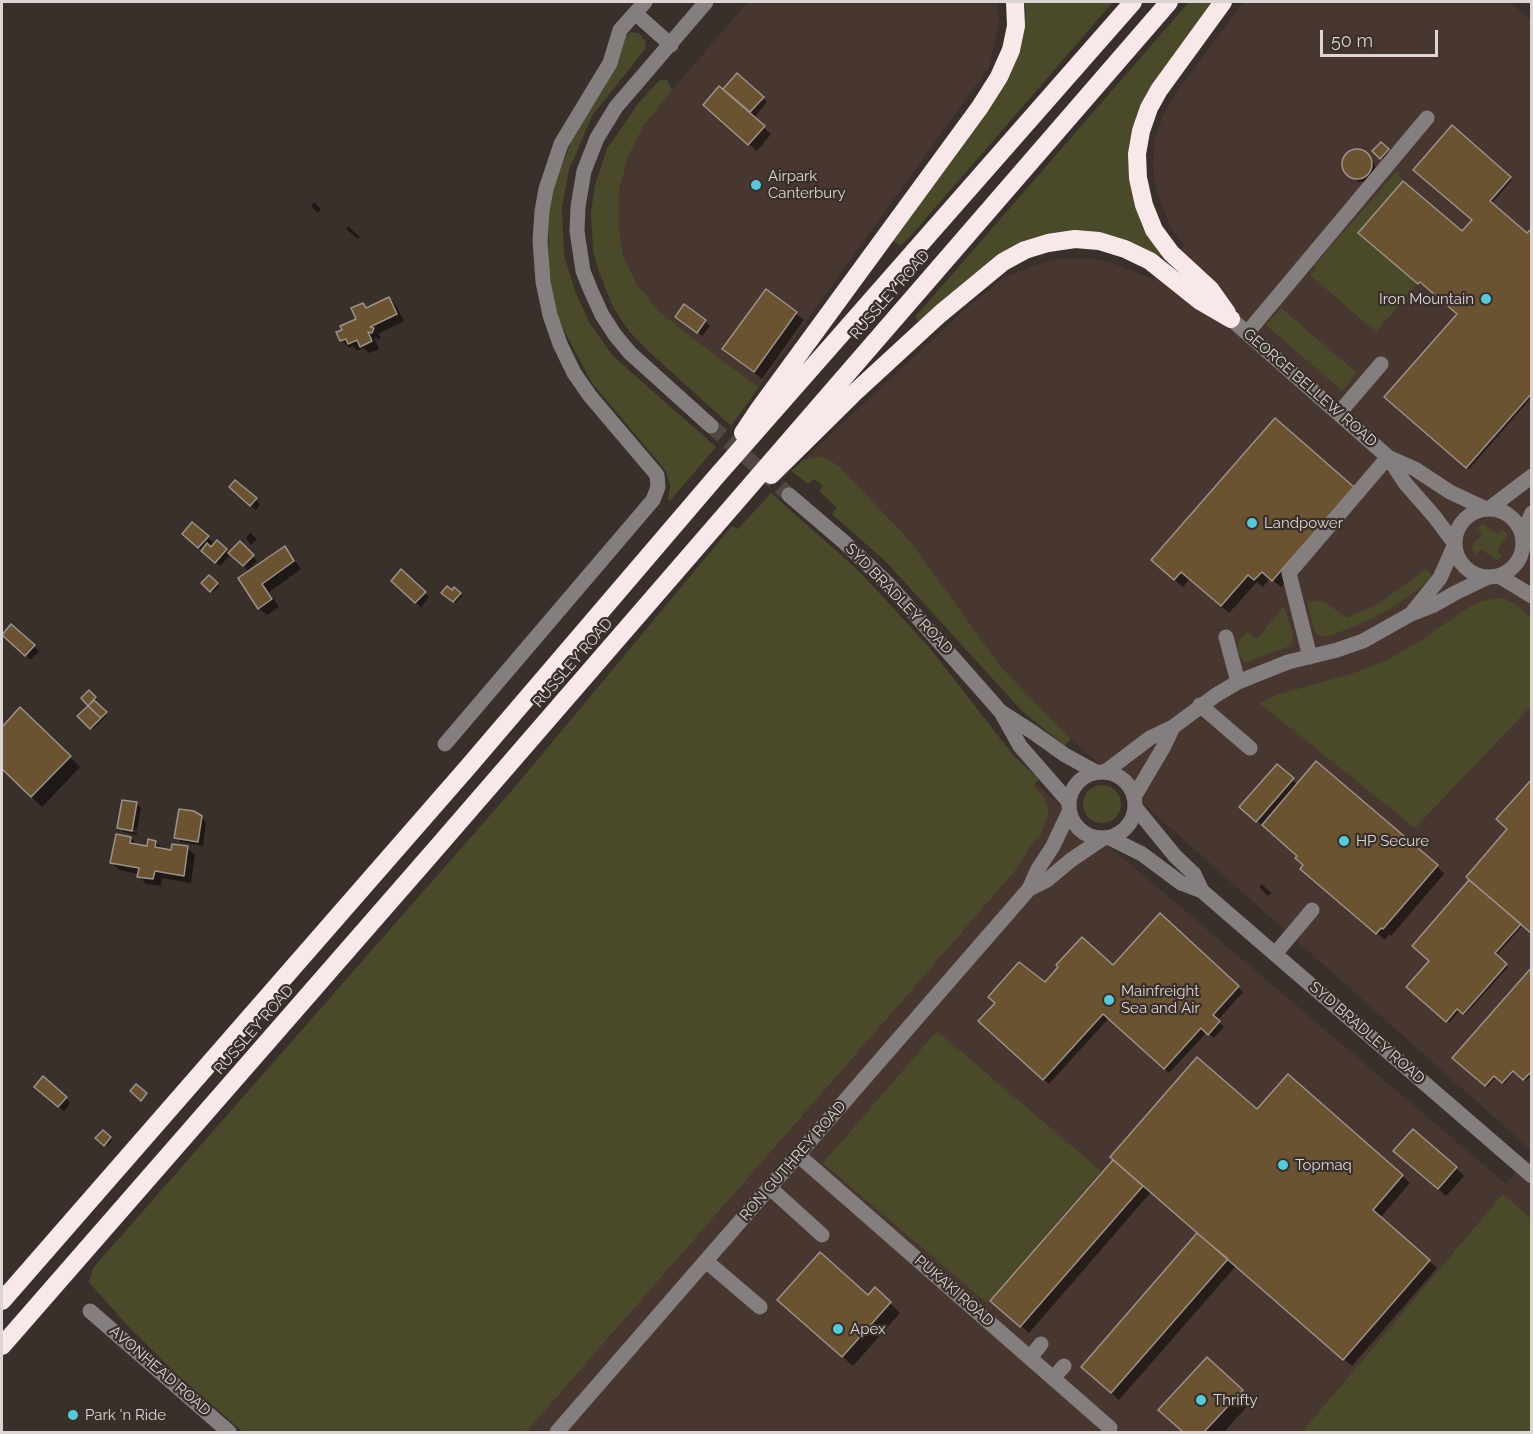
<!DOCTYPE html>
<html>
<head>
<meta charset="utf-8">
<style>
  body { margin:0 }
  #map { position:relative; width:1533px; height:1434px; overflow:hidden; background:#392f2b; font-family:Raleway,sans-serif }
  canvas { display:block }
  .frame { position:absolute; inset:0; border:3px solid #dcd5d3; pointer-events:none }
  .scale { position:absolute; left:1320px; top:30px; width:118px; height:27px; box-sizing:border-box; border:3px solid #dcd5d3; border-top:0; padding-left:8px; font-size:18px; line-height:21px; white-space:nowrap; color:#dcd5d3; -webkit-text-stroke:4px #392f2b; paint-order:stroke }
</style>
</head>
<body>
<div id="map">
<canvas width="1533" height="1434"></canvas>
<div class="frame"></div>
<div class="scale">50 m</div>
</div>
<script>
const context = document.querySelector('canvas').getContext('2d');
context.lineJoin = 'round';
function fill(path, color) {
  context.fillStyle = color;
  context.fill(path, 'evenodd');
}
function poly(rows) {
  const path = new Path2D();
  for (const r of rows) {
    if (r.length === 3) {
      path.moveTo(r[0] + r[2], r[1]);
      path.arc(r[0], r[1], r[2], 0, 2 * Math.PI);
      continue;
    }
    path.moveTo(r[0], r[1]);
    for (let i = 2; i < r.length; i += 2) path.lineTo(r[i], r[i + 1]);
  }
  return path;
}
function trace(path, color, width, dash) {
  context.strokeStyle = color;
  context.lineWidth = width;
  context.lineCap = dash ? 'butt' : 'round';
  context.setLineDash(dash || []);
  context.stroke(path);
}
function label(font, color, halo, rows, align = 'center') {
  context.font = font + ' Raleway,sans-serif';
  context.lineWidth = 4.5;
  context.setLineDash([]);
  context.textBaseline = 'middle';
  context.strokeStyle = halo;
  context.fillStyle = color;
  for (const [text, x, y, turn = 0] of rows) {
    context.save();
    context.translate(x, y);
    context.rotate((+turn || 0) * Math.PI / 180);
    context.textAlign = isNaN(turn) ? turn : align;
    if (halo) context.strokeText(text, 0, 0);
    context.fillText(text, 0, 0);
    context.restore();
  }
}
const built = poly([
  [748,2,997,2,999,22,989,67,759,387,711,352,660,312,636,283,623,255,619,228,619,191,628,157,643,127,672,90],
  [1243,2,1510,2,1531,20,1531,1150,1063,732,1001,667,822,456,803,460,972,303,1004,278,1032,266,1058,259,1088,258,1110,262,1153,279,1185,245,1172,230,1157,193,1153,169,1154,141,1163,116,1175,95],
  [741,533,1506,1184,1531,1156,1531,1432,259,1432,95,1291]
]);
const green = poly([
  [1025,2,1113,2,909,238,900,246,893,241,1019,48,1026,12],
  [1189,2,1214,2,1132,144,1163,253,1159,258,1125,240,1096,232,996,257,962,284,919,323,915,317],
  [631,32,639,33,645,40,646,48,592,116,569,170,562,208,564,255,575,291,589,322,613,356,716,447,670,501,668,500,670,485,666,471,592,383,559,321,549,281,548,201,575,132,604,88,618,61,626,36],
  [660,80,667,80,672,90,643,127,628,157,619,191,619,228,623,255,636,283,660,312,711,352,759,387,731,426,647,350,629,331,613,307,600,275,593,252,591,212,595,185,607,149,640,101],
  [1397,171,1403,181,1358,233,1418,282,1376,332,1310,275,1316,268,1314,266],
  [1281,308,1357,373,1342,391,1266,325],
  [822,456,839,466,910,541,1001,667,1071,739,1065,746,1022,711,886,562,832,514,837,508,819,491,823,486,814,479,808,484,791,471,803,460],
  [771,493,859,571,929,647,1014,756,1039,779,1034,786,1044,797,1049,812,1039,839,1034,841,1018,867,918,983,526,1432,243,1432,173,1371,126,1324,89,1282,93,1268,514,788,732,526,738,529],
  [1483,524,1497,534,1502,529,1506,533,1507,536,1497,551,1502,556,1498,559,1496,560,1481,549,1476,555,1471,547,1482,534,1475,529],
  [1426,569,1432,577,1420,588,1390,609,1361,624,1326,637,1319,636,1315,632,1307,602,1322,600,1347,618,1378,604],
  [1500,598,1516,604,1531,618,1531,706,1415,828,1259,703,1276,695,1351,674,1387,660,1417,643,1469,607,1482,601],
  [1284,606,1293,635,1292,643,1287,647,1244,663,1238,651,1238,642,1247,631,1257,639],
  [1102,804,19],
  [937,1031,1101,1171,987,1303,823,1163],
  [1503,1194,1531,1219,1531,1432,1302,1432]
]);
const shadow = poly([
  [730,94,763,98,767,102,754,118,771,134,757,151,712,112],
  [1452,127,1512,180,1491,204,1527,235,1532,230,1532,397,1469,469,1387,397,1459,314,1422,282,1420,285,1360,233,1462,234,1473,220],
  [1381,144,1389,152,1383,159,1374,151],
  [1351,151,1362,151,1375,164,1376,174,1368,182,1358,182,1344,170,1344,159],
  [314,202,321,209,318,213,311,206],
  [348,226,360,237,358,239,346,229],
  [766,291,804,320,762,379,724,349],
  [389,299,396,306,404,321,378,334,381,337,379,340,374,337,379,349,369,353,364,348,357,351,353,346,349,348,342,340,358,319,363,305,368,309],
  [677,317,705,321,710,326,702,336],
  [236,482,260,504,256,510,235,492],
  [1360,495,1281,587,1270,578,1263,587,1257,582,1229,613,1190,579,1183,587,1160,568],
  [192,524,213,542,209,547,211,549,217,542,230,554,240,543,257,561,248,570,231,554,220,566,188,538],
  [250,533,257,539,251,545,246,538],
  [285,548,301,569,269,592,279,607,267,615,259,608,240,579],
  [401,572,429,597,421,607,393,581],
  [209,577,219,586,213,592,203,583],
  [455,589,462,596,456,603,445,595],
  [11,626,39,651,31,660,3,635],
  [89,692,97,700,95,703,107,715,93,729,80,716,91,706,83,698],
  [20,709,80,767,42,807,2,768,2,729],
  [1277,766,1298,785,1437,866,1444,874,1391,936,1389,934,1385,940,1310,876,1299,856,1249,814],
  [136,803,141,808,137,830,122,827,122,830,137,833,137,835,124,832,119,827],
  [201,817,206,822,203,846,181,842,176,837],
  [1509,829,1523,925,1496,956,1508,967,1465,1015,1460,1010,1449,1023,1408,987,1431,961,1414,945,1471,880],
  [131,838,138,846,148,847,155,842,164,850,173,852,187,848,195,855,191,883,162,878,161,886,146,884,139,876,139,874,119,870,112,863],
  [1262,884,1271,893,1268,896,1259,887],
  [1160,916,1243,992,1217,1021,1224,1027,1214,1038,1207,1032,1169,1073,1109,1018,1049,1084,985,1026,1045,984,1113,967],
  [1532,969,1532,1074,1526,1081,1515,1071,1504,1084,1496,1077,1487,1087,1454,1058],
  [41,1091,66,1098,70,1103,64,1111],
  [1257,1111,1402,1176,1410,1183,1380,1218,1437,1268,1352,1366,1236,1266,1119,1400,1083,1367,1199,1233,1151,1192,1029,1333,993,1301,1115,1160],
  [103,1132,112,1140,107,1146,97,1138],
  [1403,1159,1456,1168,1464,1176,1446,1196],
  [868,1297,890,1303,900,1313,853,1366,790,1310],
  [1242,1391,1252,1401,1224,1432,1184,1432,1171,1421]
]);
const building = poly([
  [737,73,764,97,750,112,723,89,737,73],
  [719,86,765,126,748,145,703,105,719,86],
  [1452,125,1511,177,1490,201,1527,233,1532,228,1532,393,1466,468,1384,397,1457,314,1420,282,1418,284,1358,233,1403,181,1462,231,1472,220,1413,170,1452,125],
  [1381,142,1389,149,1380,159,1372,151,1381,142],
  [1357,164,15],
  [766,289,797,312,754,372,722,349,766,289],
  [389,297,397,314,370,327,374,328,372,333,368,332,372,341,360,347,357,340,348,344,346,339,340,341,336,332,342,330,340,326,356,319,351,308,363,303,366,308,389,297],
  [684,304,706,320,697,333,675,317,684,304],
  [1275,418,1354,487,1272,581,1262,572,1254,580,1248,575,1221,606,1181,572,1174,580,1151,560,1275,418],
  [235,480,257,498,250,506,229,487,235,480],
  [192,522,209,536,198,548,182,534,192,522],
  [217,540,227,549,215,563,201,551,207,543,211,547,217,540],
  [240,541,254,555,243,566,228,553,240,541],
  [285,546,294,561,262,584,272,599,258,609,238,578,285,546],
  [401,569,426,592,415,603,391,581,401,569],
  [209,575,218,583,210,592,201,583,209,575],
  [447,586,452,590,454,587,461,593,453,602,441,593,447,586],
  [11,624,35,645,25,656,2,635,11,624],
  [89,690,96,697,88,706,81,698,89,690],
  [94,700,107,712,101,718,88,706,94,700],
  [88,706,101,718,90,729,77,716,88,706],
  [20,707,71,756,31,797,2,769,2,727,20,707],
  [1316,761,1438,865,1383,929,1381,928,1376,934,1300,869,1303,865,1295,858,1297,856,1262,825,1316,761],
  [1277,764,1294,778,1256,822,1239,807,1277,764],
  [1532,779,1532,934,1466,877,1507,829,1496,819,1532,779],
  [122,800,137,802,132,831,117,828,122,800],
  [179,809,194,811,202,816,198,842,174,838,179,809],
  [116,834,131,837,130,843,147,846,148,839,156,841,155,847,171,850,172,844,188,846,184,876,155,871,153,879,137,877,139,868,110,863,116,834],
  [1469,880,1521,924,1495,953,1507,964,1463,1014,1457,1009,1446,1022,1406,987,1429,961,1412,946,1469,880],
  [1160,913,1239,986,1213,1015,1220,1021,1208,1035,1201,1028,1164,1069,1103,1014,1043,1080,978,1021,995,1003,988,997,1019,962,1045,982,1058,967,1056,965,1082,937,1113,965,1160,913],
  [1532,967,1532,1071,1523,1080,1513,1071,1502,1083,1494,1076,1485,1086,1452,1058,1532,967],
  [1197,1057,1257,1109,1288,1074,1403,1175,1373,1210,1430,1260,1343,1360,1110,1157,1197,1057],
  [43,1076,67,1097,58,1107,34,1087,43,1076],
  [136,1084,147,1093,141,1101,130,1091,136,1084],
  [1413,1129,1457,1167,1438,1189,1393,1151,1413,1129],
  [103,1130,111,1137,104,1146,95,1138,103,1130],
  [1113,1160,1143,1186,1020,1327,990,1301,1113,1160],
  [1197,1233,1228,1259,1111,1393,1081,1367,1197,1233],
  [820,1252,868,1295,875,1287,891,1302,842,1357,777,1300,820,1252],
  [1207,1357,1243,1390,1204,1432,1183,1432,1158,1410,1207,1357]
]);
const minorTunnel = poly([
  [711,426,789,495]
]);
const minor = poly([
  [706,2,616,107,597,138,584,171,578,207,577,231,583,271,591,291,602,315,615,335,630,353,711,426],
  [635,13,671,45],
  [1231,319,1388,457,1405,483,1434,516,1455,544,1440,578,1411,614],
  [1247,333,1427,118],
  [1339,413,1381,364],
  [1388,457,1415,469,1450,492,1484,508],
  [789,495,844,542,889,585,1001,712,1020,746,1068,801],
  [1490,508,1532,476],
  [1489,543,34],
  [1523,533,1532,513],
  [1499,576,1532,596],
  [1226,637,1238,682],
  [1310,657,1289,573,1388,457],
  [1200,705,1250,748],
  [1003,713,1034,733,1065,755,1096,772],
  [445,744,653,500,658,487,657,475,590,396,574,373,560,344,550,315,543,282,540,241,542,211,546,189,561,144,610,63,620,30,645,2],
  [1102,805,33],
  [1105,772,1150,738,1173,727,1216,695,1238,682,1288,662,1337,650,1363,641,1411,614,1434,605,1455,593,1488,577],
  [1134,797,1163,748,1173,727],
  [1135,807,1175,856,1194,874,1202,891],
  [1110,838,1142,854,1181,883,1202,891,1532,1176],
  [1029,889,1047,880,1071,860,1102,839],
  [1275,954,1312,910],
  [798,1155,1110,1428],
  [769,1187,822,1235],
  [706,1261,760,1307],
  [90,1311,229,1432],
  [1030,1358,1041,1344],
  [1053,1378,1064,1366],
  [557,1432,1029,889,1038,869,1053,846,1069,812]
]);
const highway = poly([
  [1223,2,1159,90,1149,108,1141,131,1137,154,1138,178,1144,205,1154,230,1171,253,1210,289,1227,313],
  [743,433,759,409,980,107,999,77,1011,50,1016,26,1015,2],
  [771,475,852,395,940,314,1003,262,1025,250,1048,243,1075,239,1099,241,1125,249,1150,261,1200,301,1231,319],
  [2,1301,468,767,715,478,1133,2],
  [2,1346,433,852,1169,2]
]);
const markers = [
  [756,185,6,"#53cbda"],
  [1486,299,6,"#53cbda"],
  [1252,523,6,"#53cbda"],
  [1344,841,6,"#53cbda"],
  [1109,1000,6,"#53cbda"],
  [1283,1165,6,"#53cbda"],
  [838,1329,6,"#53cbda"],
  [1201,1400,6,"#53cbda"],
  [73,1415,6,"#53cbda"]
];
const poiNames = [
  ["Airpark",768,176],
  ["Canterbury",768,193],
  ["Iron Mountain",1474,299,"right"],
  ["Landpower",1264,523],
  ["HP Secure",1356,841],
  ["Mainfreight",1121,991],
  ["Sea and Air",1121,1008],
  ["Topmaq",1295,1165],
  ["Apex",850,1329],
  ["Thrifty",1213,1400],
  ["Park 'n Ride",85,1415]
];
const streetNames = [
  ["RUSSLEY ROAD",890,295,-49],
  ["GEORGE BELLEW ROAD",1310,388,41],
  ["SYD BRADLEY ROAD",899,599,46],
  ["RUSSLEY ROAD",573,663,-49],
  ["RUSSLEY ROAD",254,1030,-49],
  ["SYD BRADLEY ROAD",1367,1033,41],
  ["RON GUTHREY ROAD",793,1161,-49],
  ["PUKAKI ROAD",954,1291,41],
  ["AVONHEAD ROAD",160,1371,41]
];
fill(built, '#483731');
fill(green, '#4a4929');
fill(shadow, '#0007');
fill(building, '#6b5332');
trace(building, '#9b9389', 1.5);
trace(minorTunnel, '#514844', 15, [15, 8]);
trace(minor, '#847e7e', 15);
trace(highway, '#f8e8ea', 18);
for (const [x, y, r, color] of markers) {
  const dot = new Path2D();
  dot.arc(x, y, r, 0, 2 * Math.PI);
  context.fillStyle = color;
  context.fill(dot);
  trace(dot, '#392f2b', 2);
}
label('15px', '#dcd5d3', '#392f2b', poiNames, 'left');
label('15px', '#dcd5d3', '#392f2b', streetNames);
</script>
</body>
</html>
